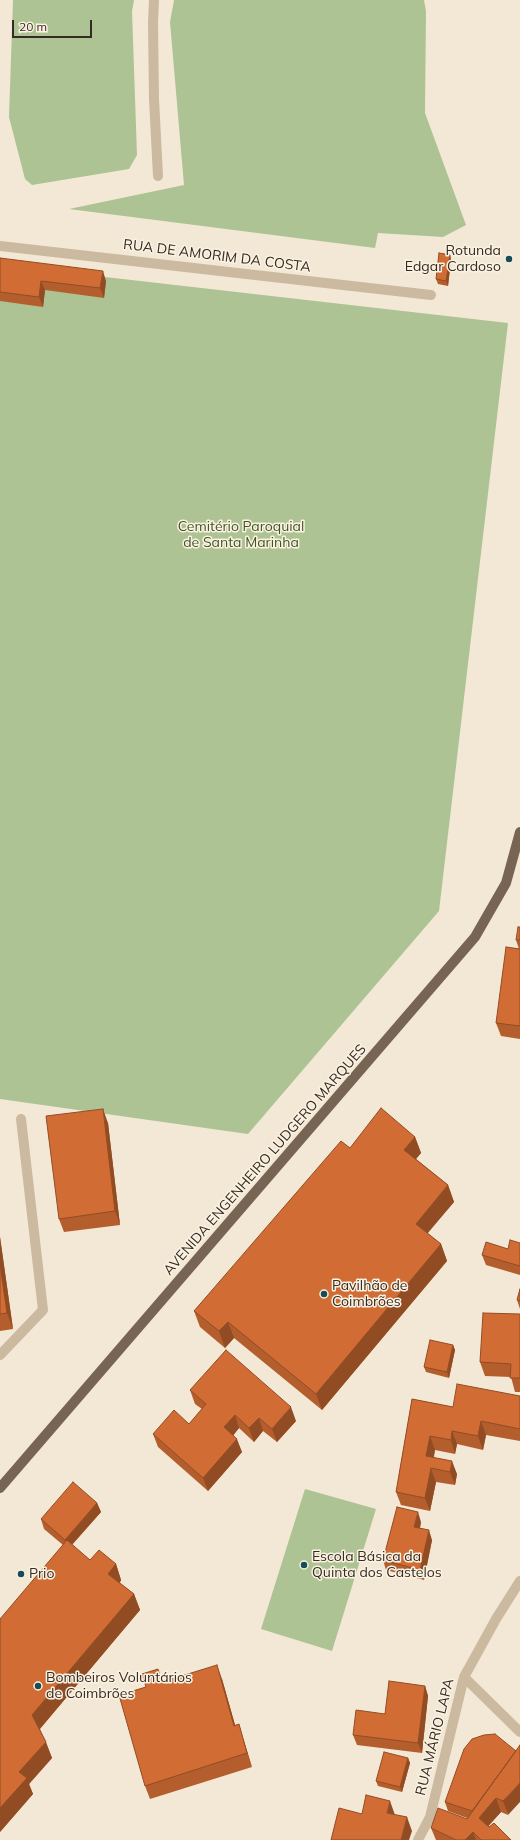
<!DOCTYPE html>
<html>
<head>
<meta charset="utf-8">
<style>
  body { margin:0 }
  #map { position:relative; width:520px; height:1840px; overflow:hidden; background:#f3e8d5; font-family:Mulish,sans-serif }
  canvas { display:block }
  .scale { position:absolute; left:12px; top:20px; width:80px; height:18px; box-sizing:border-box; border:2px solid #352b24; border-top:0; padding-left:5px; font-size:12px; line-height:14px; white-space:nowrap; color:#352b24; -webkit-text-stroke:3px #fbf2e1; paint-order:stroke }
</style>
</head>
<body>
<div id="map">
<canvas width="520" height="1840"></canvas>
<div class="scale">20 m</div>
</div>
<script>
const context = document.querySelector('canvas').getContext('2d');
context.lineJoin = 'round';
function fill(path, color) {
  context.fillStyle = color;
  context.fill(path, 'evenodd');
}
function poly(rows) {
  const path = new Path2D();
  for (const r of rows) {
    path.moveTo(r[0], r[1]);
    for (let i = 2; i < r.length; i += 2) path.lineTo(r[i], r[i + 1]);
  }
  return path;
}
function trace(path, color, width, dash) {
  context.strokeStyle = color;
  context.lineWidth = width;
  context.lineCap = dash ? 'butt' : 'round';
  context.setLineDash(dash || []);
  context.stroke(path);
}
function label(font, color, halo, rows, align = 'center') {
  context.font = font + ' Mulish,sans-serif';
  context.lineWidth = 3;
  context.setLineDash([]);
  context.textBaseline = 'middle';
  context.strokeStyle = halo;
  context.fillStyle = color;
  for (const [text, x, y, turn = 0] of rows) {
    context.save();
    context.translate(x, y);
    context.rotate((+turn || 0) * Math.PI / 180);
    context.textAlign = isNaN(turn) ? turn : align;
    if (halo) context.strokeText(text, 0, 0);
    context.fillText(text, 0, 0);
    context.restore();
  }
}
const green = poly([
  [13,0,134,0,132,11,137,155,129,169,32,185,25,179,9,117],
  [174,0,424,0,426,11,425,113,466,225,443,237,378,233,375,248,69,209,184,185,170,22],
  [0,265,508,323,439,911,248,1134,0,1099],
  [305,1489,376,1509,332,1651,261,1629]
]);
const minor = poly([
  [154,0,153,23,154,99,158,176],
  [0,246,431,295],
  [0,1355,43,1310,21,1119],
  [464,1677,520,1732],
  [418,1840,430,1817,464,1677,496,1619,520,1581]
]);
const major = poly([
  [0,1488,475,937,506,883,520,832]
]);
const wall = poly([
  [450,255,451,260,448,286,438,284,436,279],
  [0,258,106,281,104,298,45,290,43,307,0,301],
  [520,927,520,1039,501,1036,496,1023,519,949,516,940],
  [108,1123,120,1225,64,1232,59,1219],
  [415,1137,421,1153,416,1159,448,1185,454,1202,427,1233,441,1244,447,1261,322,1410,234,1338,225,1348,200,1327,194,1311,350,1148],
  [0,1237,13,1329,0,1331],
  [520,1243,520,1275,486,1265,482,1255,508,1249],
  [520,1289,520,1309,517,1300],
  [520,1314,520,1392,515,1392,511,1377,485,1376,480,1362],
  [453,1345,455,1350,449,1378,426,1372,424,1367],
  [190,1390,296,1421,277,1442,263,1431,254,1442,239,1428,233,1435,242,1452,208,1491,158,1447,153,1434,189,1424,202,1409,195,1404],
  [520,1396,520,1441,486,1435,483,1450,457,1444,455,1454,435,1450,434,1457,457,1474,455,1485,436,1482,430,1511,401,1505,396,1492,412,1399,453,1407],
  [97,1503,101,1512,72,1545,90,1560,116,1564,121,1580,120,1583,134,1594,140,1610,40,1729,52,1758,29,1784,33,1794,0,1832,63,1545,44,1529,41,1519],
  [421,1522,420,1528,432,1540,424,1580,386,1570,383,1560],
  [222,1679,235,1725,239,1724,243,1738,252,1767,150,1799,145,1786,163,1682],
  [425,1686,428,1696,422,1753,357,1745,353,1735],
  [484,1735,508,1815,501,1812,488,1826,511,1840,436,1840,431,1828,467,1819,467,1818,448,1811,445,1802],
  [408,1758,410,1763,402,1792,378,1786,376,1781]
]);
const shadedWall = poly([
  [450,255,451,260,448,286,446,281],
  [103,271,106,281,104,298,100,288],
  [41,281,45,290,43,307,39,297],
  [103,1109,108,1123,120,1225,115,1211],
  [415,1137,421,1153,410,1166,404,1150],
  [448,1185,454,1202,422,1240,416,1224],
  [0,1237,13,1329,7,1313,0,1264],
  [441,1244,447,1261,322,1410,316,1394],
  [228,1322,234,1338,225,1348,219,1331],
  [453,1345,455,1350,449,1378,447,1372],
  [291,1407,296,1421,277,1442,272,1429],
  [235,1415,239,1428,229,1441,224,1427],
  [259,1418,263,1431,254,1442,249,1428],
  [481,1421,486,1435,483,1450,478,1436],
  [452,1431,457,1444,455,1454,451,1440],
  [430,1436,435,1450,431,1469,436,1482,430,1511,425,1498,426,1456],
  [237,1439,242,1452,208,1491,203,1478],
  [452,1461,457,1474,455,1485,450,1472],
  [97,1503,101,1512,68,1549,65,1540],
  [418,1512,421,1522,418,1537,414,1527],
  [429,1530,432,1540,424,1580,420,1570],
  [116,1564,121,1580,114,1591,108,1574],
  [134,1594,140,1610,38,1731,32,1715],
  [217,1665,222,1679,239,1739,234,1726],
  [425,1686,428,1696,422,1753,418,1743],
  [239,1724,243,1738,252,1767,247,1753],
  [46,1742,52,1758,29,1784,33,1794,0,1832,0,1808,19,1772],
  [408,1758,410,1763,402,1792,400,1787],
  [520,1783,520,1802,508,1815,503,1801],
  [496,1798,501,1812,484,1831,475,1812],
  [390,1801,395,1815,387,1813],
  [407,1817,412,1831,409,1840,401,1840],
  [473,1832,476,1840,465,1840]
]);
const building = poly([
  [439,253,450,255,446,281,436,279,439,253],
  [0,258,103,271,100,288,41,281,39,297,0,292,0,258],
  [518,927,520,927,520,940,516,940,518,927],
  [506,947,520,949,520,1026,496,1023,506,947],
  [381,1108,415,1137,404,1150,448,1185,416,1224,441,1244,316,1394,228,1322,219,1331,194,1311,341,1141,350,1148,381,1108],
  [103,1109,115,1211,59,1219,46,1116,103,1109],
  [510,1240,520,1243,520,1266,482,1255,486,1242,508,1249,510,1240],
  [0,1264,7,1313,0,1314,0,1264],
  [520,1289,520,1301,517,1300,520,1289],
  [483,1313,520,1314,520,1378,510,1378,511,1364,480,1362,483,1313],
  [430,1340,453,1345,447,1372,424,1367,430,1340],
  [226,1350,291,1407,272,1429,259,1418,249,1428,235,1415,224,1427,237,1439,203,1478,153,1434,174,1410,189,1424,206,1404,190,1390,226,1350],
  [457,1384,520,1396,520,1429,481,1421,478,1436,452,1431,451,1440,430,1436,426,1456,452,1461,450,1472,431,1468,425,1498,396,1492,412,1399,453,1407,457,1384],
  [73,1482,97,1503,65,1540,41,1519,73,1482],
  [397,1507,418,1512,414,1527,429,1530,420,1570,383,1560,397,1507],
  [67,1540,90,1560,99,1550,116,1564,108,1574,134,1594,32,1715,46,1742,19,1772,27,1778,0,1808,0,1619,67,1540],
  [217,1665,234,1726,239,1724,247,1753,145,1786,119,1695,146,1687,142,1674,158,1669,162,1682,217,1665],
  [389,1681,425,1686,418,1743,353,1735,356,1710,385,1714,389,1681],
  [495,1734,516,1751,472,1811,445,1802,464,1749,472,1739,484,1735,495,1734],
  [520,1745,520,1783,503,1801,496,1798,479,1818,489,1827,494,1823,511,1840,481,1840,473,1832,465,1840,456,1840,431,1828,438,1808,467,1819,520,1745],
  [384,1752,408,1758,400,1787,376,1781,384,1752],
  [366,1795,390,1801,387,1813,407,1817,401,1840,331,1840,339,1808,362,1814,366,1795]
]);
const markers = [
  [509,259,4,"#164d59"],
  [324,1294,4,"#164d59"],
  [304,1565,4,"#164d59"],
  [21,1574,4,"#164d59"],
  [38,1686,4,"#164d59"]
];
const poiNames = [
  ["Rotunda",501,251,"right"],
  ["Edgar Cardoso",501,267,"right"],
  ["Pavilhão de",332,1286],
  ["Coimbrões",332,1302],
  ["Escola Básica da",312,1557],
  ["Quinta dos Castelos",312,1573],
  ["Prio",29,1574],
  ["Bombeiros Voluntários",46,1678],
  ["de Coimbrões",46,1694]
];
const streetNames = [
  ["RUA DE AMORIM DA COSTA",217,256,7],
  ["AVENIDA ENGENHEIRO LUDGERO MARQUES",265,1160,-49],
  ["RUA MÁRIO LAPA",435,1737,-76]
];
const parkNames = [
  ["Cemitério Paroquial",241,527],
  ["de Santa Marinha",241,543]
];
fill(green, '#adc394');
trace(minor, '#cbb9a0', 10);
trace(major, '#786453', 10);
fill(wall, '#b45e2d');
fill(shadedWall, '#924c24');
fill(building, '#d16d34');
trace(building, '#924c24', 1);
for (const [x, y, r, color] of markers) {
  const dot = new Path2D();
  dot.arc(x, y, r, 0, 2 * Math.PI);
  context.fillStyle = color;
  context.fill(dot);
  trace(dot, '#fbf2e1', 1.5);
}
label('14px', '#352b24', '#fbf2e1', poiNames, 'left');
label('14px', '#352b24', '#fbf2e1', streetNames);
label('14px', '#3e5526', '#fbf2e1', parkNames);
</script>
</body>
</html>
